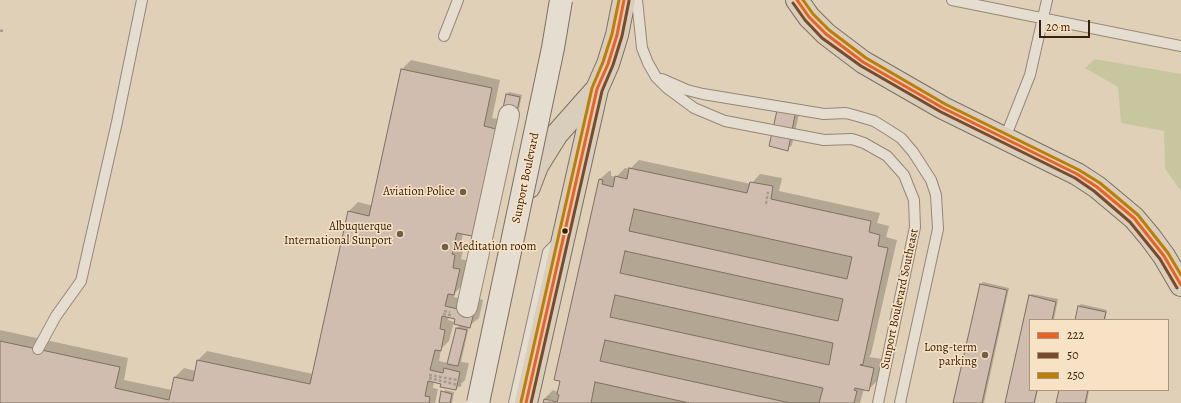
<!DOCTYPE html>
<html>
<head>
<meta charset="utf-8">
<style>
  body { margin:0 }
  #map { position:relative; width:1181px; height:403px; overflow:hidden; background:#e0d0b8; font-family:Alegreya,serif }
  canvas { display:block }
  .legend { position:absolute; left:1029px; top:319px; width:140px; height:72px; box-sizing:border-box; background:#f7e2c5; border:1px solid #ab947a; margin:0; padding:5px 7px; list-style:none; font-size:12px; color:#3a2009 }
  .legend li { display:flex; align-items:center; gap:8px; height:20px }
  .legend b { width:20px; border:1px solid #ab947a }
  .scale { position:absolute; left:1039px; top:20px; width:51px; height:18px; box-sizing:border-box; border:2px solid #3a2009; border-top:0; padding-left:5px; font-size:12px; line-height:14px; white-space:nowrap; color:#3a2009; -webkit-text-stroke:3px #f7e2c5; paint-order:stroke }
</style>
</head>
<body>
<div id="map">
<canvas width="1181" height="403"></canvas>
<ul class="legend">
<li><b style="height:5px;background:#e96221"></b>222</li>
<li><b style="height:5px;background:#7a4b2a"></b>50</li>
<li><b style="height:5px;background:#be7e03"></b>250</li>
</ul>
<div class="scale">20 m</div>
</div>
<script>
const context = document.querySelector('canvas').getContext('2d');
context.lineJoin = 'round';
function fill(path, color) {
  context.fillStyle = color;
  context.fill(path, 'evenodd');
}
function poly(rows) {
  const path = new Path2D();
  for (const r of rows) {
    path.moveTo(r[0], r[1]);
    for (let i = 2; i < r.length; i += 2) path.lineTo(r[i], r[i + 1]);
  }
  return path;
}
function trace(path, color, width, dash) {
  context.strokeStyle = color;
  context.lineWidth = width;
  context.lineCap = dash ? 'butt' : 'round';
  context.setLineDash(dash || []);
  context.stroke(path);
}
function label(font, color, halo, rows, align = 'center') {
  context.font = font + ' Alegreya,serif';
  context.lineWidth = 3;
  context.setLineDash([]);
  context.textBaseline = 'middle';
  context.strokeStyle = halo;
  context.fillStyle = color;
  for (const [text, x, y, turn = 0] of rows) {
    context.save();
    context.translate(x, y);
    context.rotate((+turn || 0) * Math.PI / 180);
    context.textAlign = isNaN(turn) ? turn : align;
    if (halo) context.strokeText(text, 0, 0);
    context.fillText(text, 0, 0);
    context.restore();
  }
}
const green = poly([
  [1095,59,1181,74,1181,191,1165,169,1164,131,1121,123,1118,87,1085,68]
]);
const shadow = poly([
  [411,60,500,80,492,118,503,120,506,95,509,92,522,95,476,298,483,300,479,318,469,326,461,362,469,363,465,380,456,389,434,381,433,388,438,389,435,403,0,403,0,330,128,358,124,380,172,390,175,377,184,368,196,371,198,360,207,351,313,374,349,211,358,202,373,206,402,69],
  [479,227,464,299,454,297,455,293,462,285,468,261,461,259,464,246,461,245,463,233,472,235],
  [449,317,456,318,460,324,457,328,448,363,439,361,441,349,449,341,454,322,448,320],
  [783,101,801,105,792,145,787,149,778,106],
  [639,160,751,184,760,174,782,178,779,191,880,213,877,223,889,226,886,237,897,240,871,354,869,357,882,359,877,381,868,390,864,389,860,403,544,403,544,399,553,390,558,392,600,179,609,171,611,171,611,176,616,177,625,168,630,169],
  [983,282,1009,288,984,403,954,403,980,285],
  [1032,294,1058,299,1054,320,1030,320,1030,390,1038,390,1035,403,1006,403,1029,296],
  [1081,304,1107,310,1105,320,1076,320,1079,306],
  [445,390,454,392,452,403,440,403],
  [1060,390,1089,390,1087,403,1057,403]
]);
const building = poly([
  [401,69,492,88,484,126,496,129,472,236,457,233,452,254,455,255,453,268,460,269,454,295,448,294,445,306,458,309,475,309,470,328,454,324,455,319,442,316,440,329,445,330,441,351,435,350,430,370,443,373,444,368,460,372,456,390,440,387,441,384,428,381,425,396,430,397,429,403,0,403,0,341,120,367,115,388,169,400,174,377,193,381,197,360,310,384,348,211,369,216,401,69],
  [506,94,520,97,516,116,502,113,506,94],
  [778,106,796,110,788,151,769,146,778,106],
  [629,168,747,193,750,182,773,186,771,199,871,221,869,232,880,235,878,246,888,248,863,364,860,365,874,368,869,391,855,388,854,390,857,391,854,403,543,403,544,399,557,402,559,395,557,394,560,381,554,380,599,179,603,180,602,184,613,187,615,176,627,179,629,168],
  [634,209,852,257,847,279,629,231,634,209],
  [625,251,843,299,838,321,620,273,625,251],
  [980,284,1007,290,982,403,953,403,980,284],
  [615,295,833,343,829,365,610,317,615,295],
  [1029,295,1056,302,1052,320,1030,320,1030,390,1037,390,1034,403,1005,403,1029,295],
  [1078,306,1106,312,1104,320,1075,320,1078,306],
  [456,328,467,330,458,366,447,364,456,328],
  [605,340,823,388,819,403,790,403,600,361,605,340],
  [595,382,689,403,591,403,595,382],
  [1059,390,1088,390,1085,403,1056,403,1059,390],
  [441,391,452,394,450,403,439,403,441,391]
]);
const path = poly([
  [0,31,5,30],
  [766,204,768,192],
  [444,311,450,312],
  [443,314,451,315],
  [429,375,463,381],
  [429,378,463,386],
  [547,397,551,398,550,403]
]);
const lane = poly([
  [637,0,642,48,648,63,656,77,667,88,694,108,725,121,824,140,852,139,864,143,887,156,904,175,914,200,915,227,878,403],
  [952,0,1181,46],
  [444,36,458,0],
  [662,79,687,90,703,94,824,114,846,113,857,116,874,121,887,129,901,138,913,152,931,180,936,195,938,229,900,403],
  [1005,138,1030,75,1047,0],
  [38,349,56,316,81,281,117,122,142,0],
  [514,403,548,252,558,242]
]);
const street = poly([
  [467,307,509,115]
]);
const primary = poly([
  [797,0,809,17,826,34,863,62,943,108,1077,174,1097,187,1134,218,1150,237,1164,256,1181,285],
  [529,187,537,166,557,134,596,90],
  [526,403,597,89,608,64,617,35,624,0]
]);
const secondaryBridge = poly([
  [478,403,553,48,561,0]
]);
const bus1 = poly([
  [797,0,809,17,826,34,863,62,943,108,1077,174,1097,187,1134,218,1164,256,1181,285],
  [526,403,597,89,608,64,617,35,624,0]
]);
const bus2 = poly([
  [793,3,805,20,822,38,861,66,941,112,1075,178,1094,191,1130,222,1160,259,1177,288],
  [531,403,602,91,613,65,622,36,629,1]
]);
const bus3 = poly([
  [803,0,813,14,829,30,866,58,945,104,1079,170,1100,183,1138,215,1168,253,1181,275],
  [521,402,592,88,603,62,612,34,619,0]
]);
const markers = [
  [463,192,4,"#745e46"],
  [565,231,3.5,"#3a2009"],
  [400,234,4,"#745e46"],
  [445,247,4,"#745e46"],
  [985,355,4,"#745e46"]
];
const streetNames = [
  ["Sunport Boulevard",526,178,-78],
  ["Sunport Boulevard Southeast",900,299,-78]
];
const poiNames = [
  ["Aviation Police",455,192],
  ["Albuquerque",392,227],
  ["International Sunport",392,241],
  ["Meditation room",453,247,"left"],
  ["Long-term",977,348],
  ["parking",977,362]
];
fill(green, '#c8c69f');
fill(shadow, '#0003');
fill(building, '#d1bdaf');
trace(building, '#7c7061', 1);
trace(lane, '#948777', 12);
trace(street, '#948777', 22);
trace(primary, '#7c7061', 24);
trace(path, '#a59c91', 2.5, [3, 2]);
trace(lane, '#e6ddd1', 10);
trace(street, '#e6ddd1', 20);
trace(primary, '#d9cdbc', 22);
trace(secondaryBridge, '#7c7061', 24, []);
trace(secondaryBridge, '#e6ddd1', 22);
trace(bus1, '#e96221', 3);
trace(bus2, '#7a4b2a', 3);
trace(bus3, '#be7e03', 3);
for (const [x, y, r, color] of markers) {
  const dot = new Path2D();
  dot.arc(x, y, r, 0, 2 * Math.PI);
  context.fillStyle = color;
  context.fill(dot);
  trace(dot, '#f7e2c5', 1.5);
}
label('12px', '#3a2009', '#f7e2c5', streetNames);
label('12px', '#3a2009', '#f7e2c5', poiNames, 'right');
</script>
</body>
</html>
